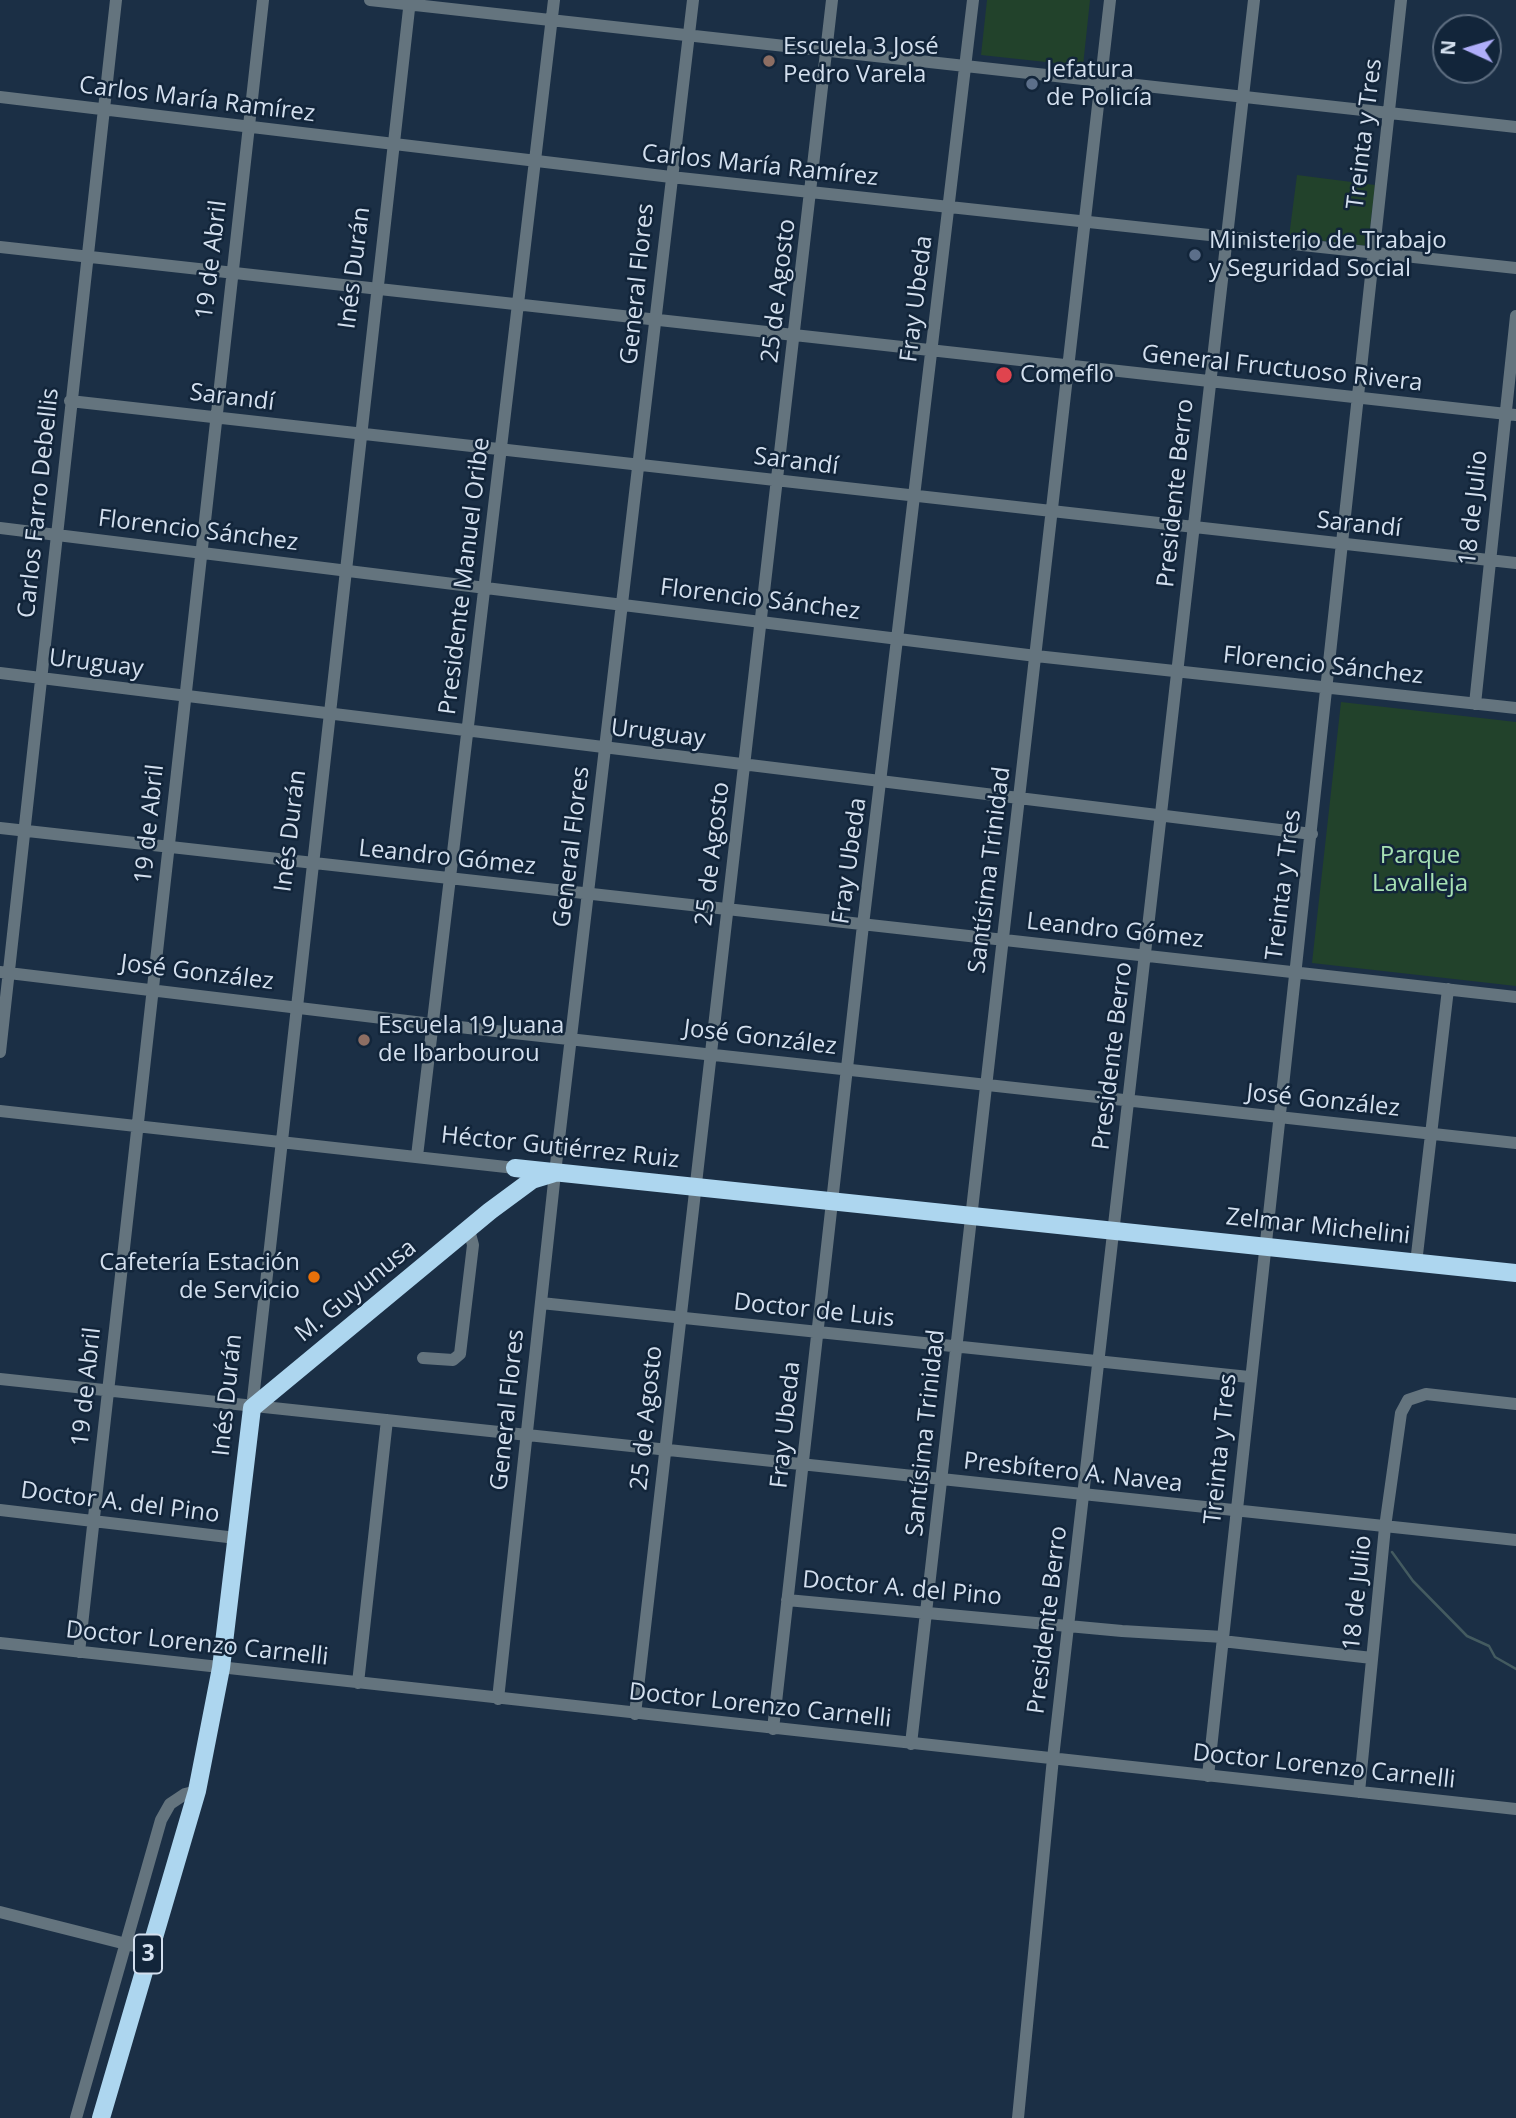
<!DOCTYPE html>
<html>
<head>
<meta charset="utf-8">
<style>
  body { margin:0 }
  #map { position:relative; width:1516px; height:2118px; overflow:hidden; background:#1b2f45; font-family:"Open Sans",sans-serif }
  canvas { display:block }
  .north { position:absolute; left:1432px; top:14px; width:70px; height:70px; box-sizing:border-box; background:#12253a; border:2px solid #5f6f82; border-radius:50%; rotate:274deg; font-size:19px; font-weight:700; line-height:28px; text-align:center; color:#d3dfee }
  .north::after { content:''; display:block; margin:auto; width:24px; height:32px; background:#afaefa; clip-path:polygon(50% 0,100% 100%,50% 72%,0 100%) }
</style>
</head>
<body>
<div id="map">
<canvas width="1516" height="2118"></canvas>
<div class="north">N</div>
</div>
<script>
const context = document.querySelector('canvas').getContext('2d');
context.lineJoin = 'round';
function fill(path, color) {
  context.fillStyle = color;
  context.fill(path, 'evenodd');
}
function poly(rows) {
  const path = new Path2D();
  for (const r of rows) {
    path.moveTo(r[0], r[1]);
    for (let i = 2; i < r.length; i += 2) path.lineTo(r[i], r[i + 1]);
  }
  return path;
}
function trace(path, color, width, dash) {
  context.strokeStyle = color;
  context.lineWidth = width;
  context.lineCap = dash ? 'butt' : 'round';
  context.setLineDash(dash || []);
  context.stroke(path);
}
function label(font, color, halo, rows, align = 'center') {
  context.font = font + ' "Open Sans",sans-serif';
  context.lineWidth = 5;
  context.setLineDash([]);
  context.textBaseline = 'middle';
  context.strokeStyle = halo;
  context.fillStyle = color;
  for (const [text, x, y, turn = 0] of rows) {
    context.save();
    context.translate(x, y);
    context.rotate((+turn || 0) * Math.PI / 180);
    context.textAlign = isNaN(turn) ? turn : align;
    if (halo) context.strokeText(text, 0, 0);
    context.fillText(text, 0, 0);
    context.restore();
  }
}
const green = poly([
  [987,0,1090,0,1083,66,981,55],
  [1297,175,1375,185,1368,246,1289,237],
  [1341,702,1516,722,1516,986,1312,963]
]);
const stream = poly([
  [1392,1552,1413,1581,1467,1636,1489,1646,1495,1657,1516,1669]
]);
const minor = poly([
  [370,0,1516,127],
  [0,97,671,177,1516,268],
  [0,247,1516,415],
  [70,401,1516,563],
  [0,528,1036,656,1516,708],
  [0,673,1312,834],
  [1475,704,1516,316],
  [0,828,1516,997],
  [0,972,432,1024,1516,1143],
  [0,1052,116,0],
  [0,1111,515,1168],
  [417,1156,554,0],
  [1416,1263,1448,989],
  [541,1303,1249,1377],
  [423,1358,453,1360,460,1354,473,1245,469,1230],
  [0,1379,1516,1540],
  [252,1408,410,0],
  [0,1510,236,1538],
  [787,1600,1122,1631,1223,1637],
  [1222,1641,1372,1658],
  [0,1643,1516,1809],
  [79,1652,263,0],
  [358,1683,387,1420],
  [498,1699,555,1173,693,0],
  [635,1714,832,0],
  [773,1729,863,925,973,0],
  [911,1744,1110,0],
  [1208,1776,1401,0],
  [1359,1792,1385,1527,1401,1413,1408,1400,1426,1394,1516,1404],
  [0,1912,150,1950],
  [76,2118,161,1820,170,1804,185,1794,197,1791],
  [1018,2118,1053,1758,1254,0]
]);
const highway = poly([
  [515,1168,1516,1273],
  [101,2118,197,1791,221,1668,252,1408,490,1211,532,1180,555,1173]
]);
const markers = [
  [769,61,7,"#8d6e63"],
  [1032,84,7,"#5c6f8a"],
  [1195,255,7,"#5c6f8a"],
  [1004,375,9,"#e0444e"],
  [364,1040,7,"#8d6e63"],
  [314,1277,7,"#e8710a"]
];
const shields = [
  [148,1954,28]
];
const shieldNames = [
  ["3",148,1954]
];
const poiNames = [
  ["Escuela 3 José",783,47],
  ["Pedro Varela",783,75],
  ["Jefatura",1046,70],
  ["de Policía",1046,98],
  ["Ministerio de Trabajo",1209,241],
  ["y Seguridad Social",1209,269],
  ["Comeflo",1020,375],
  ["Escuela 19 Juana",378,1026],
  ["de Ibarbourou",378,1054],
  ["Cafetería Estación",300,1263,"right"],
  ["de Servicio",300,1291,"right"]
];
const streetNames = [
  ["Carlos María Ramírez",197,100,7],
  ["Treinta y Tres",1365,134,-83],
  ["Carlos María Ramírez",760,166,6],
  ["19 de Abril",212,260,-83],
  ["Inés Durán",355,268,-83],
  ["General Flores",638,284,-84],
  ["25 de Agosto",779,291,-83],
  ["Fray Ubeda",917,299,-83],
  ["General Fructuoso Rivera",1282,369,6],
  ["Sarandí",232,398,7],
  ["Sarandí",796,462,7],
  ["Presidente Berro",1176,493,-84],
  ["Carlos Farro Debellis",39,503,-84],
  ["18 de Julio",1474,508,-84],
  ["Sarandí",1359,525,6],
  ["Florencio Sánchez",198,531,7],
  ["Presidente Manuel Oribe",465,576,-83],
  ["Florencio Sánchez",760,600,7],
  ["Uruguay",96,664,7],
  ["Florencio Sánchez",1323,666,6],
  ["Uruguay",658,734,7],
  ["19 de Abril",150,824,-84],
  ["Inés Durán",291,831,-83],
  ["General Flores",572,847,-83],
  ["25 de Agosto",713,854,-83],
  ["Leandro Gómez",447,858,6],
  ["Fray Ubeda",850,861,-82],
  ["Santísima Trinidad",990,870,-83],
  ["Treinta y Tres",1284,885,-83],
  ["Leandro Gómez",1115,931,6],
  ["José González",197,973,7],
  ["José González",760,1038,7],
  ["Presidente Berro",1113,1056,-83],
  ["José González",1323,1101,6],
  ["Héctor Gutiérrez Ruiz",560,1148,6],
  ["Zelmar Michelini",1318,1227,6],
  ["M. Guyunusa",356,1291,-39],
  ["Doctor de Luis",814,1311,6],
  ["19 de Abril",87,1387,-84],
  ["Inés Durán",228,1395,-84],
  ["General Flores",508,1410,-84],
  ["25 de Agosto",647,1418,-84],
  ["Fray Ubeda",786,1425,-84],
  ["Santísima Trinidad",926,1433,-84],
  ["Treinta y Tres",1221,1449,-84],
  ["Presbítero A. Navea",1073,1473,6],
  ["Doctor A. del Pino",120,1503,7],
  ["Doctor A. del Pino",902,1589,5],
  ["18 de Julio",1358,1593,-84],
  ["Presidente Berro",1048,1620,-83],
  ["Doctor Lorenzo Carnelli",197,1644,6],
  ["Doctor Lorenzo Carnelli",760,1706,6],
  ["Doctor Lorenzo Carnelli",1324,1767,6]
];
const parkNames = [
  ["Parque",1420,856],
  ["Lavalleja",1420,884]
];
fill(green, '#22422b');
trace(stream, '#445b60', 2.5);
trace(minor, '#64747e', 12);
trace(highway, '#add6ef', 18);
for (const [x, y, r, color] of markers) {
  const dot = new Path2D();
  dot.arc(x, y, r, 0, 2 * Math.PI);
  context.fillStyle = color;
  context.fill(dot);
  trace(dot, '#12253a', 2.5);
}
for (const [x, y, w] of shields) {
  const box = new Path2D();
  box.roundRect(x - w / 2, y - 19.5, w, 39, 5);
  context.fillStyle = '#12253a';
  context.fill(box);
  trace(box, '#d3dfee', 2);
}
label('bold 23px', '#d3dfee', null, shieldNames);
label('24px', '#d3dfee', '#12253a', poiNames, 'left');
label('24px', '#d3dfee', '#12253a', streetNames);
label('24px', '#a6e0b3', '#12253a', parkNames);
</script>
</body>
</html>
